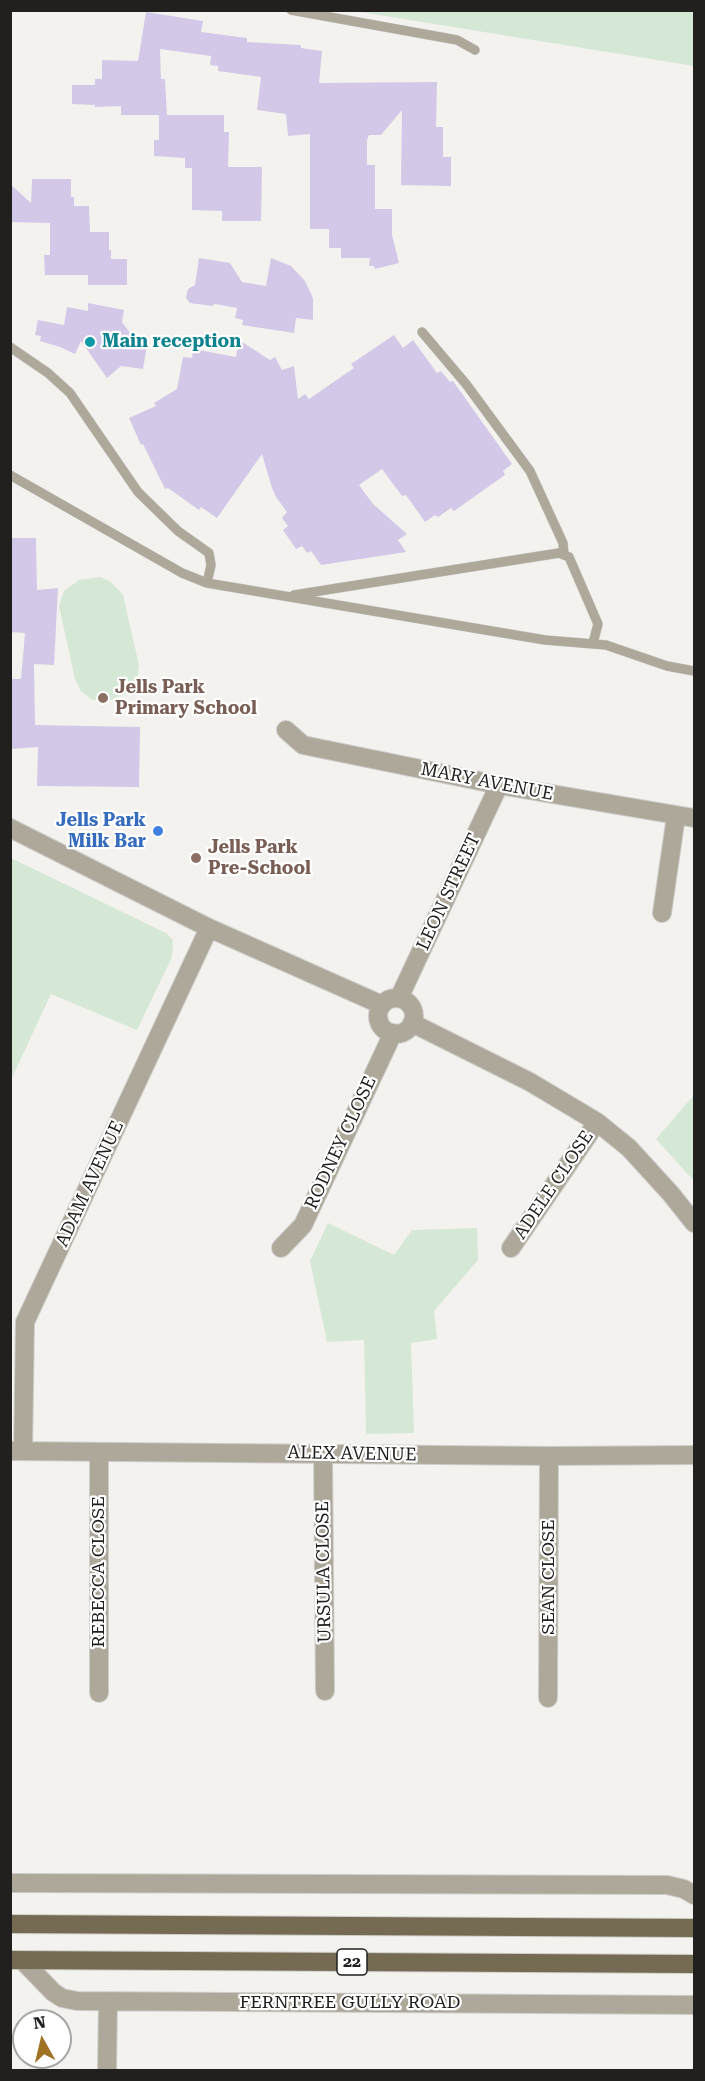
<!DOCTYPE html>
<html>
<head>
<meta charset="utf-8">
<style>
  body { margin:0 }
  #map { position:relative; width:705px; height:2081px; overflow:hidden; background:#f4f2ee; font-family:"Roboto Serif",serif }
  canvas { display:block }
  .frame { position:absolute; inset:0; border:12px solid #21201f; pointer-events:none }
  .north { position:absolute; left:12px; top:2009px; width:60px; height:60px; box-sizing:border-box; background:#fff; border:2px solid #a6a6a5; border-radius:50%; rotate:352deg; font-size:16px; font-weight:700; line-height:24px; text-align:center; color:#21201f }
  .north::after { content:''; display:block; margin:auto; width:21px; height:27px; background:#a07324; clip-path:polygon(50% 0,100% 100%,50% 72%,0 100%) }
</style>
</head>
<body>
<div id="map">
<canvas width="705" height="2081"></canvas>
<div class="frame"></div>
<div class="north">N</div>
</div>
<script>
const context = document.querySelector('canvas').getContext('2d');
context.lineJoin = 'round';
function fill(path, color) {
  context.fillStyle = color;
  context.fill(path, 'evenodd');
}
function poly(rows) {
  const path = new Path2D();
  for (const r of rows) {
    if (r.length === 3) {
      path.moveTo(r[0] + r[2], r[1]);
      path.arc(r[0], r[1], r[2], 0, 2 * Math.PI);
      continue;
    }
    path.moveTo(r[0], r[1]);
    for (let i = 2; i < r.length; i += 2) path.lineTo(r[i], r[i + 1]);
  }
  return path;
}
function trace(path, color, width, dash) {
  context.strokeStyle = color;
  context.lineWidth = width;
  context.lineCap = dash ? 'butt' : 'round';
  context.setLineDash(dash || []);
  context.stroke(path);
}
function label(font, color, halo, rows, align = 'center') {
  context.font = font + ' "Roboto Serif",serif';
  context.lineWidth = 4.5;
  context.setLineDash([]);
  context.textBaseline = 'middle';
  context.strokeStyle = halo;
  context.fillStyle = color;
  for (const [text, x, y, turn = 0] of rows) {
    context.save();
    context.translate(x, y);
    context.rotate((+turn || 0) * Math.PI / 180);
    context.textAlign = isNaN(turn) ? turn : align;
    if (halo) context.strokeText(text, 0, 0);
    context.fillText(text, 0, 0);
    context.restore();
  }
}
const green = poly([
  [354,11,694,11,694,66],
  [100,577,111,582,123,595,139,665,137,682,129,693,110,700,92,700,81,691,75,679,59,606,64,591,79,580],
  [11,858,166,933,173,940,172,957,137,1030,51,994,11,1080],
  [694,1095,694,1181,656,1139],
  [328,1223,394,1255,412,1230,477,1228,478,1260,434,1311,437,1339,411,1343,414,1433,366,1434,364,1340,327,1342,310,1261]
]);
const building = poly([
  [146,12,203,21,201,32,247,38,247,42,301,45,301,48,322,51,319,83,437,82,436,127,443,127,443,157,451,157,451,186,401,185,402,110,381,135,369,135,367,140,367,165,375,165,375,209,392,209,392,235,399,263,375,269,374,266,369,266,370,258,341,258,341,248,329,248,329,229,310,229,310,134,288,136,286,114,257,110,261,77,218,71,218,66,210,65,211,56,160,49,161,79,165,79,167,115,224,115,224,132,229,132,228,167,262,167,261,221,222,221,222,211,192,210,192,168,185,168,185,158,154,156,154,140,159,140,159,115,121,115,121,106,95,107,95,105,72,104,72,85,95,85,95,79,102,79,102,60,138,61],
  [32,179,71,179,71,197,74,197,74,206,89,206,90,232,109,232,109,250,111,250,111,259,127,259,127,285,88,285,88,275,45,275,44,255,50,255,50,223,10,222,10,184,31,203],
  [199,258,230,263,242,282,266,286,271,258,291,266,305,281,313,298,313,320,296,318,294,333,242,325,243,320,235,318,237,308,215,304,212,306,190,303,186,298,188,289,195,285],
  [88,303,124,310,122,322,138,344,147,345,143,369,121,366,107,378,81,341,75,354,60,347,40,341,41,336,35,335,38,320,64,325,67,307,88,311],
  [394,335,403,348,413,340,437,373,441,371,450,382,453,381,512,464,503,471,505,475,454,511,451,508,438,517,435,515,425,522,406,495,402,496,382,469,359,485,373,504,407,534,398,540,406,552,321,565,311,551,307,553,302,546,296,549,283,530,288,526,282,518,287,512,276,497,272,488,262,454,217,518,201,507,199,510,168,488,165,489,143,444,141,445,129,418,156,406,154,403,177,389,183,357,192,358,193,349,236,357,239,340,270,360,275,357,282,370,294,366,298,399,305,394,309,399,354,368,351,364],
  [10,538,36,538,37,590,58,588,54,665,34,664,35,725,140,727,139,787,37,786,38,747,10,749,10,679,21,679,25,633,10,632]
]);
const service = poly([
  [291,10,457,40,475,50],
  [422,332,466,384,530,471,563,543,564,554],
  [10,347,48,373,70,393,138,492,178,531,209,553,211,565,207,583],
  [10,475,182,573,207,583,545,640,606,645,667,666,694,671],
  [294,595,559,553,569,557,598,624,593,643]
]);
const minor = poly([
  [286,730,303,745,499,785,694,818],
  [10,828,209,928,382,1005],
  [662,913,676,816],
  [399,998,499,785],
  [396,1016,18],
  [412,1023,530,1082,597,1122,629,1148,671,1194,694,1223],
  [281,1248,303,1225,393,1033],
  [511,1248,597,1122],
  [10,1451,549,1456,694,1455],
  [23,1451,25,1322,209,928],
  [99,1452,99,1693],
  [323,1454,325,1691],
  [548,1698,549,1456],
  [10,1883,667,1885,684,1889,694,1895],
  [22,1960,53,1992,62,1998,77,2001,694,2005],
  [107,2070,108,2001]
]);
const primary = poly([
  [10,1924,694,1928],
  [10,1960,694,1964]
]);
const markers = [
  [90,342,6,"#0f9aa8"],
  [103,698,6,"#8d6e63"],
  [158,831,6,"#3f7fe0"],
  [196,858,6,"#8d6e63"]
];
const shields = [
  [352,1962,30]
];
const shieldNames = [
  ["22",352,1962]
];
const cultureNames = [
  ["Main reception",102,342]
];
const educationNames = [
  ["Jells Park",115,688],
  ["Primary School",115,709],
  ["Jells Park",208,848],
  ["Pre-School",208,869]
];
const streetNames = [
  ["MARY AVENUE",487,782,11],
  ["LEON STREET",449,892,-65],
  ["RODNEY CLOSE",341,1143,-65],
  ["ADAM AVENUE",90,1184,-65],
  ["ADELE CLOSE",554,1185,-56],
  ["ALEX AVENUE",352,1454,1],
  ["REBECCA CLOSE",99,1572,-90],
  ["URSULA CLOSE",324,1572,-91],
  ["SEAN CLOSE",549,1577,-90],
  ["FERNTREE GULLY ROAD",350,2003]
];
const shopNames = [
  ["Jells Park",146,821],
  ["Milk Bar",146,842]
];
fill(green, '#d5e8d6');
fill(building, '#d3c8e8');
trace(service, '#ceccc9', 10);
trace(minor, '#ceccc9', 20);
trace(primary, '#ceccc9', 20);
trace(service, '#aea89a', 9);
trace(minor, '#aea89a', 18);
trace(primary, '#756b52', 18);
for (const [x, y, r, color] of markers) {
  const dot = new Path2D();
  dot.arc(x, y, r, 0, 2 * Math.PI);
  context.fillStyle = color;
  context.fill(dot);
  trace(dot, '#fff', 2);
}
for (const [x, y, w] of shields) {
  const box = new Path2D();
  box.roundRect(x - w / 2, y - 13, w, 26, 4.5);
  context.fillStyle = '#fff';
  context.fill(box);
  trace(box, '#21201f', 1.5);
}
label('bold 16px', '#21201f', null, shieldNames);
label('bold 18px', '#0d838f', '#fff', cultureNames, 'left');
label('bold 18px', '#785e54', '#fff', educationNames, 'left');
label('18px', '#21201f', '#fff', streetNames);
label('bold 18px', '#366cbe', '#fff', shopNames, 'right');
</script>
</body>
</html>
